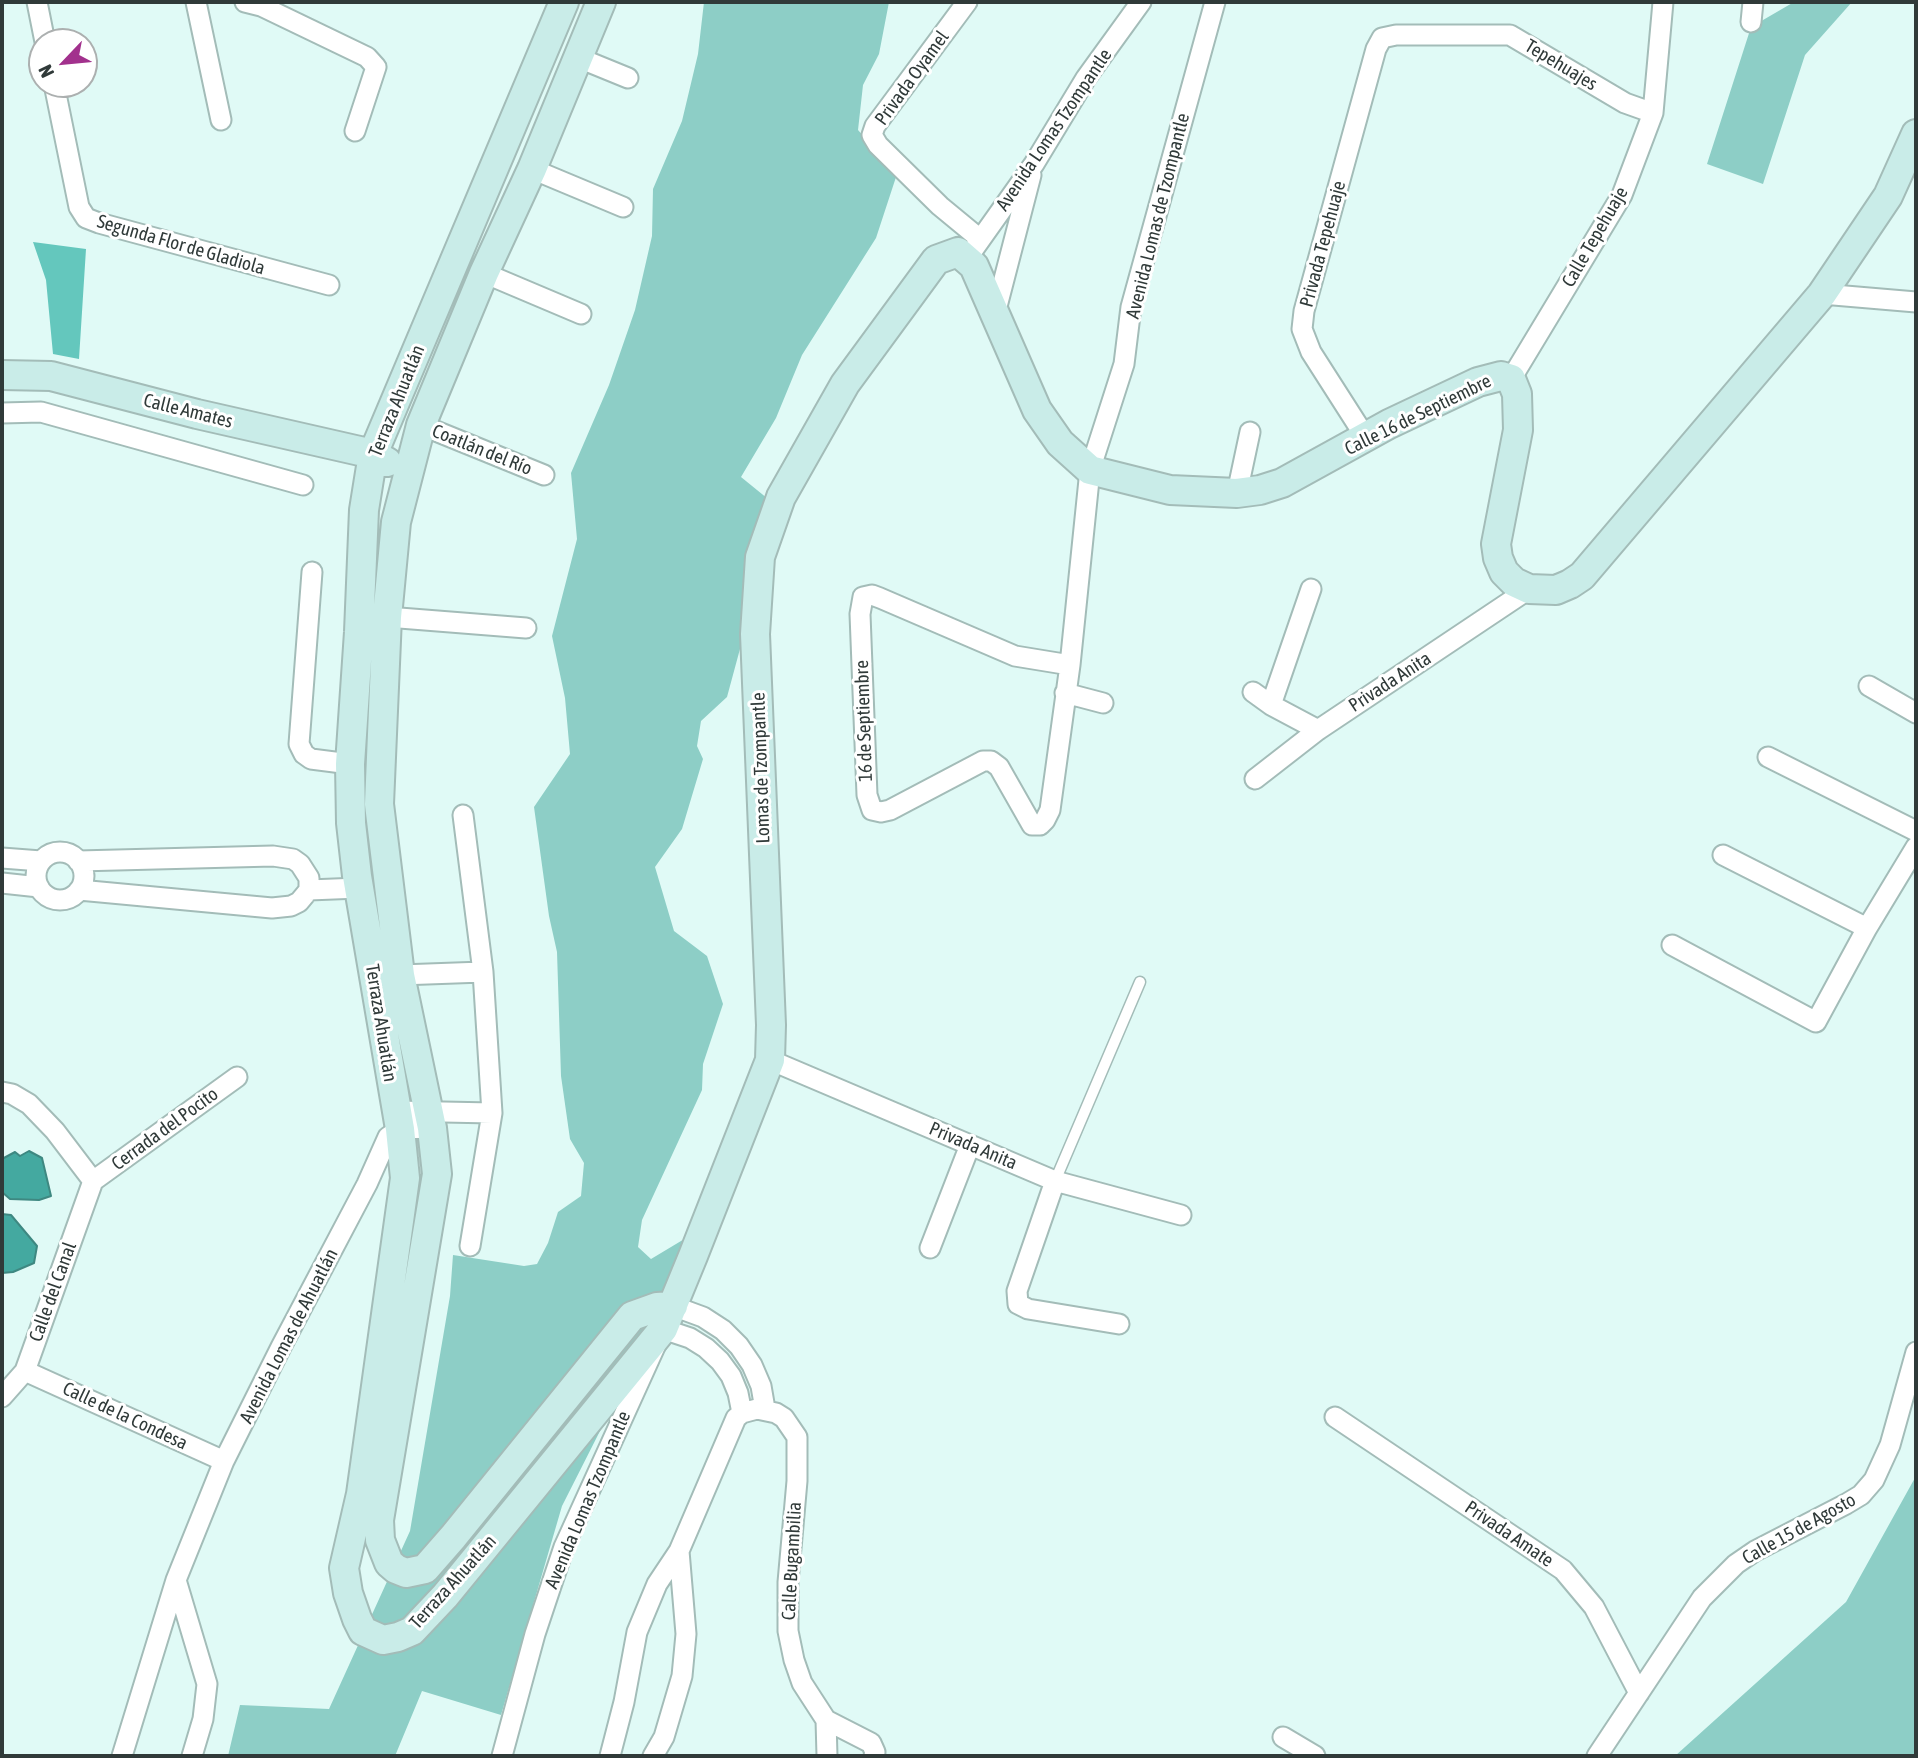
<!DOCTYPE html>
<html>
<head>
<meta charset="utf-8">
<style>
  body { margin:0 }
  #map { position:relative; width:1918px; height:1758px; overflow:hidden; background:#e0faf6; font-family:"Asap Condensed",sans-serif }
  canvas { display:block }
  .frame { position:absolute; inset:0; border:4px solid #303a39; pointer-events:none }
  .north { position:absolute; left:28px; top:28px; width:70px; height:70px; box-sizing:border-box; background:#fff; border:2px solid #acb0b0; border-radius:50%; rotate:244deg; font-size:19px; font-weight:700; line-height:28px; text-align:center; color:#303a39 }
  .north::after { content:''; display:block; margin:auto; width:24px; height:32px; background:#a2318d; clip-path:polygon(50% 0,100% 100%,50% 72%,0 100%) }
</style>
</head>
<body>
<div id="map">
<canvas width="1918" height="1758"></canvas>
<div class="frame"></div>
<div class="north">N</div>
</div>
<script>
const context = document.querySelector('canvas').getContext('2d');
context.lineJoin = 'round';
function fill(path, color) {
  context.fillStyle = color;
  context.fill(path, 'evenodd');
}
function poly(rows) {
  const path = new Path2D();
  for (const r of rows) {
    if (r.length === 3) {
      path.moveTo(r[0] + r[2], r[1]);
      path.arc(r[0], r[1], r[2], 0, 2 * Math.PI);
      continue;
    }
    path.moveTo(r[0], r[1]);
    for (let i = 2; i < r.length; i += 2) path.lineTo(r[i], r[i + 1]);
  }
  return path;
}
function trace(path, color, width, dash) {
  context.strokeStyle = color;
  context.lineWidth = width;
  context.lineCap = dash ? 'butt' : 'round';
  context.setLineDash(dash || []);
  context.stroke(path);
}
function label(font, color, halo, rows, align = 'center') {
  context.font = font + ' "Asap Condensed",sans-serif';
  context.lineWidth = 6;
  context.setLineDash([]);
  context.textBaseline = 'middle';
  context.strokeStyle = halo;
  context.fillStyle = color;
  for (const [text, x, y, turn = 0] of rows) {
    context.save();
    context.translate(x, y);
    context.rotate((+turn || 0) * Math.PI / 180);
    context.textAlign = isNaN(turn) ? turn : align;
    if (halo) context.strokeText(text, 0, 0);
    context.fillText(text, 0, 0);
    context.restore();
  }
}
const green = poly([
  [704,2,889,2,879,54,863,85,858,130,897,174,876,238,802,355,776,418,741,477,773,503,747,623,727,697,701,721,697,746,703,759,682,829,655,867,674,931,707,956,723,1004,703,1064,702,1090,642,1220,638,1247,651,1259,691,1235,681,1271,562,1506,501,1715,422,1691,395,1756,228,1756,240,1705,329,1709,410,1531,450,1296,453,1255,524,1266,537,1264,548,1243,558,1212,581,1196,584,1163,570,1139,561,1076,557,952,549,916,534,807,570,754,565,698,552,636,577,539,571,473,609,385,635,310,652,236,653,189,682,121,698,54],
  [1794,2,1852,2,1805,55,1763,184,1707,164,1751,27],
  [1916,1476,1916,1756,1675,1756,1846,1602]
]);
const water = poly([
  [29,1151,42,1158,51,1196,39,1200,10,1199,2,1192,2,1159,15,1152,20,1156,29,1151],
  [2,1214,11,1215,37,1246,34,1263,13,1272,2,1273,2,1214]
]);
const building = poly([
  [33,242,86,249,79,359,53,354,46,280]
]);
const lane = poly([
  [1055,1181,1140,982]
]);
const street = poly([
  [37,2,45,42],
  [196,2,221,120],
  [245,2,261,6,367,57,376,67,355,131],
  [967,2,875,126,872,135,878,145,940,206,980,239],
  [1751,22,1753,2],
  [579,58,628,78],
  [54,84,79,207,86,218,99,223,329,285],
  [532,169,623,207],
  [973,250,1034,164,1086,78,1141,2],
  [484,273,581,314],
  [1822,294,1916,302],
  [995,314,1031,175],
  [1511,379,1622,195,1653,113,1663,2],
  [2,413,41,412,303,485],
  [421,425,544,475],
  [1366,438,1311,352,1302,329,1304,311,1376,49,1382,38,1396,35,1510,35,1625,103,1653,113],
  [1237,493,1250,432],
  [312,572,299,744,304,754,311,759,350,764],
  [387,617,526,628],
  [1070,665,1015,656,880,598,872,595,863,597,860,614,867,795,872,810,881,812,890,810,983,761,991,761,999,767,1032,825,1040,825,1045,820,1050,810,1070,665,1090,470,1124,364,1131,307,1215,2],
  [1869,686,1916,713],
  [1253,692,1271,705,1318,730],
  [1065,693,1103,703],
  [1271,705,1311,589],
  [1768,757,1916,831],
  [1255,779,1318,730,1529,589],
  [463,815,483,972,492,1113,470,1246],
  [60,876,24],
  [1723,855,1867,928],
  [2,858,41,861],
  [78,861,273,856,293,859,300,864,309,878,309,890,299,902,291,906,272,908,79,890],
  [2,883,39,887],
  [309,890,359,888],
  [1672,945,1816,1022,1867,928,1916,847],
  [400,975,483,972],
  [770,1060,1055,1181,1181,1215],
  [2,1092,12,1094,29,1104,55,1131,93,1181],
  [395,1111,492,1113],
  [93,1181,237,1077],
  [1055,1181,1017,1291,1018,1304,1028,1309,1119,1324],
  [930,1248,970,1145],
  [673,1306,703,1317,723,1330,739,1346,752,1365,761,1386,765,1409],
  [25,1371,224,1461],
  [2,1397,25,1371,93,1181],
  [1335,1417,1563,1570,1594,1607,1639,1693],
  [176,1580,207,1684,203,1719,192,1756],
  [826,1720,827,1756],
  [1283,1737,1315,1756],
  [122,1756,176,1580,224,1461,281,1347,367,1184,388,1137,400,1129,432,1128],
  [502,1756,535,1634,564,1547,663,1329,690,1338,706,1348,720,1361,731,1376,738,1393,742,1413],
  [610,1756,624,1702,637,1632,657,1584,679,1551],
  [653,1756,664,1737,682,1676,686,1634,679,1551,736,1418,742,1413,757,1409,776,1413,784,1418,797,1437,797,1481,788,1582,788,1631,794,1660,802,1683,826,1720,871,1743,875,1752,874,1756],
  [1597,1756,1702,1598,1736,1564,1755,1551,1846,1504,1861,1495,1874,1480,1890,1445,1916,1352]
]);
const secondary = poly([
  [564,2,373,454,364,510,359,632,350,764,351,823,357,876,400,1129,405,1178,361,1494,344,1568,348,1593,357,1619,363,1631,383,1640,398,1637,412,1631,445,1596,663,1329,693,1256,770,1060,771,1025,755,634,760,557,781,497,845,384,936,260,958,252,974,266,1037,410,1060,443,1090,470,1170,490,1237,493,1260,490,1282,483,1389,424,1478,382,1501,376,1511,379,1517,394,1518,430,1496,544,1498,558,1504,572,1514,582,1529,589,1556,590,1570,584,1582,576,1822,294,1888,196,1916,134],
  [601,2,532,169,484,273,421,425,396,522,387,617,379,804,400,975,432,1128,437,1174,379,1520,380,1540,389,1563,396,1569,406,1573,425,1569,453,1537,632,1316,657,1307,673,1306],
  [2,375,51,376,197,414,373,454,387,462]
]);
const streetNames = [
  ["Tepehuajes",1561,65,31],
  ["Privada Oyamel",912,78,-54],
  ["Avenida Lomas Tzompantle",1054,130,-56],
  ["Avenida Lomas de Tzompantle",1158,216,-76],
  ["Calle Tepehuaje",1595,237,-60],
  ["Privada Tepehuaje",1323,244,-75],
  ["Segunda Flor de Gladiola",181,245,16],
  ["Terraza Ahuatlán",397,401,-68],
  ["Calle Amates",188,411,14],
  ["Calle 16 de Septiembre",1418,415,-26],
  ["Coatlán del Río",482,450,22],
  ["Privada Anita",1390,682,-33],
  ["16 de Septiembre",864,721,-92],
  ["Lomas de Tzompantle",761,768,-92],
  ["Terraza Ahuatlán",381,1023,81],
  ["Cerrada del Pocito",165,1129,-36],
  ["Privada Anita",973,1146,23],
  ["Calle del Canal",53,1292,-70],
  ["Avenida Lomas de Ahuatlán",289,1336,-63],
  ["Calle de la Condesa",125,1416,25],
  ["Avenida Lomas Tzompantle",588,1500,-67],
  ["Calle 15 de Agosto",1799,1529,-29],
  ["Privada Amate",1509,1534,34],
  ["Calle Bugambilia",792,1561,-87],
  ["Terraza Ahuatlán",453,1582,-48]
];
fill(green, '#8dcec6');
fill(water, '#44a9a0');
trace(water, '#3e8881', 2);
fill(building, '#64c7bd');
trace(lane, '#a3bcb8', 13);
trace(street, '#a3bcb8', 23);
trace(secondary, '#a3bcb8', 32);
trace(lane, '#fff', 10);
trace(street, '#fff', 19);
trace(secondary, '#c9ece8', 28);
label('19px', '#303a39', '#fff', streetNames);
</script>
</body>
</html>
